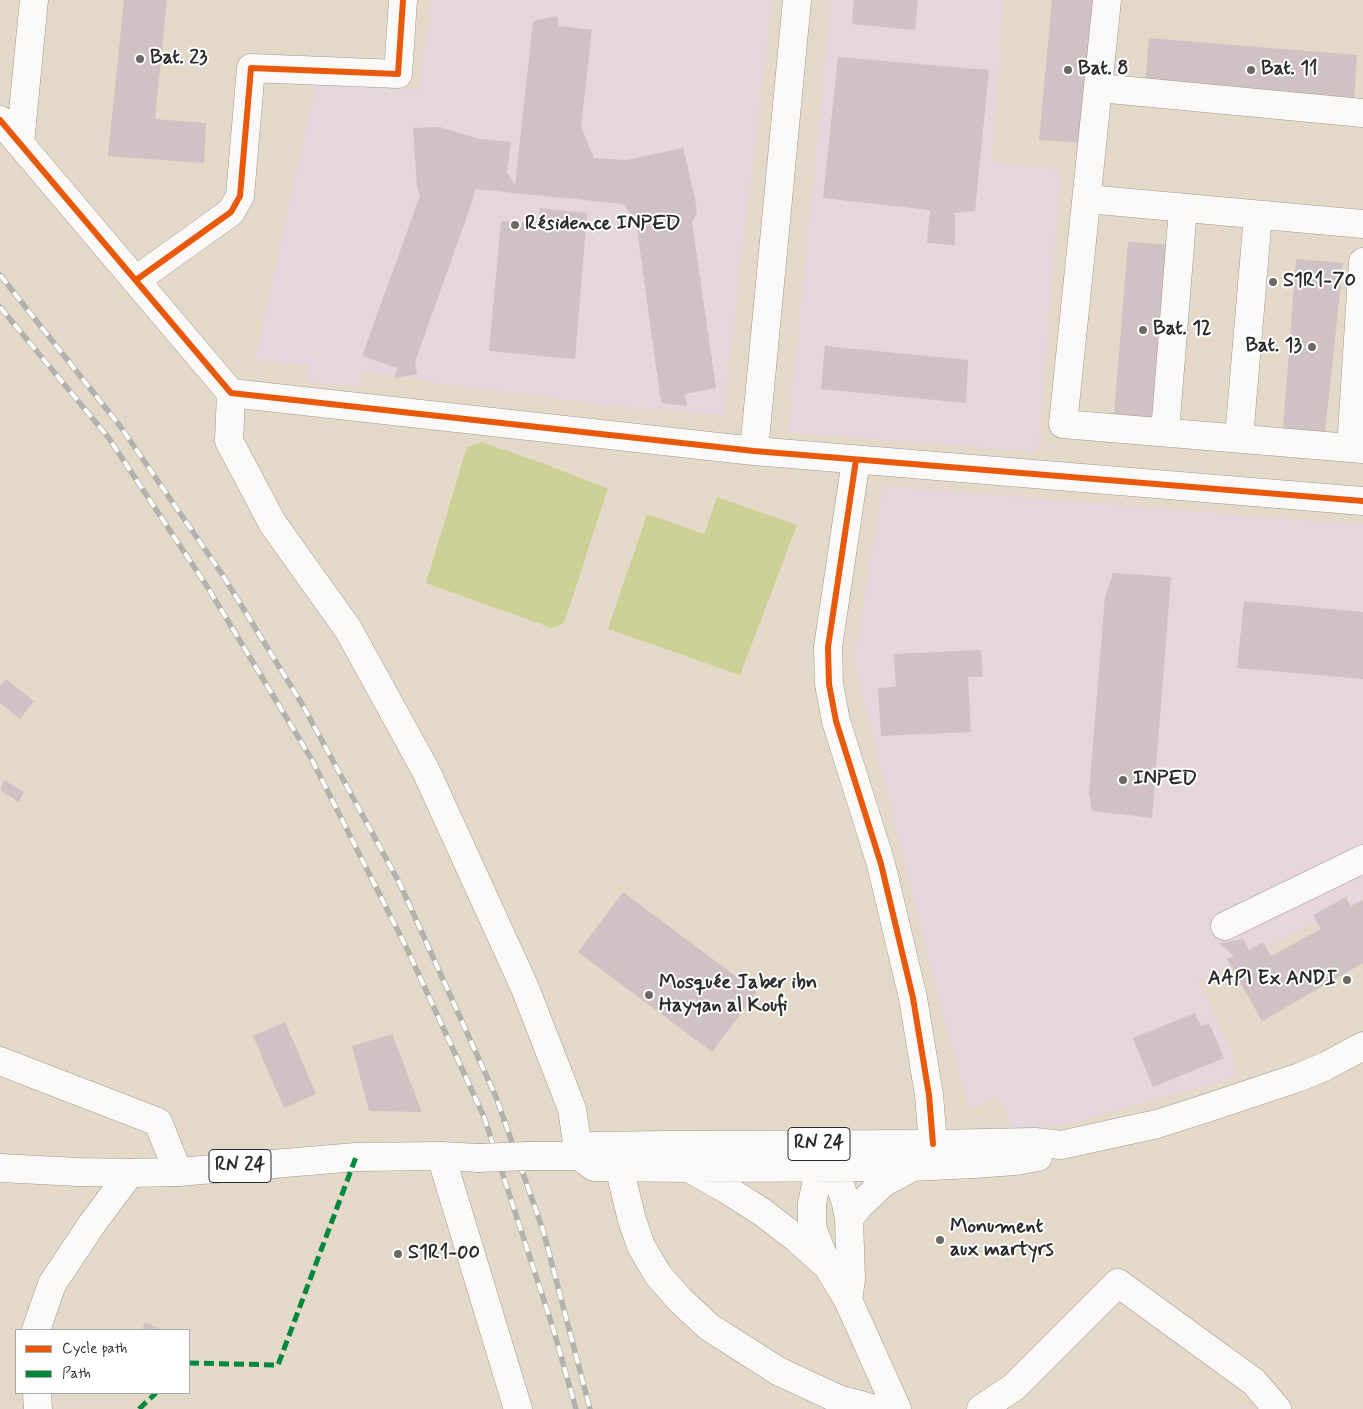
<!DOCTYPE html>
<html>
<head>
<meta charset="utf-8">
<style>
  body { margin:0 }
  #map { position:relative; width:1363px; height:1409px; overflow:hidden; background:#e4d9c8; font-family:Mynerve,sans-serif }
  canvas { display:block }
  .legend { position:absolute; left:15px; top:1329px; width:175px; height:65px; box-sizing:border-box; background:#fff; border:1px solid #aaa; margin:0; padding:6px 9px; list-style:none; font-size:15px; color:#2b2b2b }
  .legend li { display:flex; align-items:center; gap:10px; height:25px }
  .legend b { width:25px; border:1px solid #aaa }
</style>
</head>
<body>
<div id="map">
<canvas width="1363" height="1409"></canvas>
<ul class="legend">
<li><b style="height:6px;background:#e8590c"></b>Cycle path</li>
<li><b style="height:6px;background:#00873e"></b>Path</li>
</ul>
</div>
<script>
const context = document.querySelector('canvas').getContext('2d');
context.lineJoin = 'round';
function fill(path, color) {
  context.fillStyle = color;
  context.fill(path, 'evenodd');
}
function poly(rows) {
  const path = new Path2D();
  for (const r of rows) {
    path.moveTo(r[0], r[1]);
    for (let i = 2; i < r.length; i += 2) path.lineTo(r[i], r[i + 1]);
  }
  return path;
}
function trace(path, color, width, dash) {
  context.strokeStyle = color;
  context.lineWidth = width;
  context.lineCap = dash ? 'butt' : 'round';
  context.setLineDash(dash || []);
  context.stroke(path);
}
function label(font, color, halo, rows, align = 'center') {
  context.font = font + ' Mynerve,sans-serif';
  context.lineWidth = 4;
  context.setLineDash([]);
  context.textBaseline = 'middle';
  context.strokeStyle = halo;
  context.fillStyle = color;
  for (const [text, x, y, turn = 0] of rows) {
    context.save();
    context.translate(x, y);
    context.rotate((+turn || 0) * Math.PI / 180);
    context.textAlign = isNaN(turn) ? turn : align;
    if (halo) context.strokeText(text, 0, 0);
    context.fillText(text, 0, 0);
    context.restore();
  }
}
const built = poly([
  [432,0,772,0,723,416,603,405,445,384,361,370,359,387,307,382,307,366,255,360,317,79,419,90],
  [831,0,1004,0,992,161,1061,170,1038,452,788,432],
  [883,486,1363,525,1363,899,1219,970,1198,982,1232,1051,1235,1077,1073,1123,1014,1132,998,1095,970,1110,939,1000,854,660]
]);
const green = poly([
  [482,442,542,463,608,489,564,623,552,628,426,583,467,447],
  [717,497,797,525,740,675,608,629,647,514,704,534]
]);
const building = poly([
  [124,0,167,0,155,119,206,123,204,163,108,156],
  [854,0,918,0,915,30,852,24],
  [1052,0,1096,0,1083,143,1039,140],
  [557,16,559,26,592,30,581,127,594,158,626,160,683,148,695,198,697,214,692,222,716,388,685,394,687,406,661,403,636,221,623,204,475,189,472,202,415,362,417,374,395,378,397,368,362,356,420,196,417,187,413,128,440,127,479,139,511,142,507,172,515,186,533,21],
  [1149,38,1357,55,1354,101,1145,84],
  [838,57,989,70,975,211,955,213,955,245,927,243,930,210,823,198],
  [540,208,587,213,575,359,489,351,501,221,538,224],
  [1128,242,1173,245,1158,419,1114,415],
  [1296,259,1343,263,1325,433,1283,430],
  [825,346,968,360,966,403,821,389],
  [1113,573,1171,577,1152,818,1092,811,1089,793,1105,596],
  [1244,601,1363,612,1363,679,1237,668],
  [981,650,983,677,968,677,971,732,881,736,878,688,896,687,894,654],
  [6,679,34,701,20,719,0,703,0,686],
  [4,780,24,792,19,802,0,790],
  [623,892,757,992,712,1052,578,952],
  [1346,897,1351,906,1363,900,1363,963,1262,1021,1227,959,1234,956,1219,943,1243,939,1249,950,1263,942,1271,956,1321,929,1313,915],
  [1195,1013,1201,1026,1209,1023,1224,1058,1153,1087,1133,1038],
  [285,1022,316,1094,284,1108,253,1036],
  [392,1034,422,1112,369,1111,352,1046],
  [145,1322,162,1330,142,1330]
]);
const minor = poly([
  [1107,0,1063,424,1363,449],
  [1099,88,1363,113],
  [0,120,231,393,229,441,273,524,348,629,426,771,525,988,572,1109,579,1156],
  [20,143,34,0],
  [1087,199,1363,224],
  [136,280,231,212,240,196,251,68,398,74,403,0],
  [231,393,754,451,1363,501],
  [1165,432,1183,208],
  [1239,438,1258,215],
  [1351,448,1363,262],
  [754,451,797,0],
  [856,460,828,647,829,684,836,721,881,864,913,998,929,1095,933,1144],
  [1225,926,1363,859],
  [0,1061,158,1122,178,1172],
  [441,1156,518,1409],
  [619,1167,632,1220,641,1246,658,1275,681,1301,709,1327,778,1371,838,1399,875,1409],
  [36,1330,52,1284,92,1224,130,1173],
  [37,1393,38,1409],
  [981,1409,1014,1387,1118,1283,1254,1382,1277,1409]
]);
const major = poly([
  [823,1150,812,1204,812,1223,814,1233,828,1267,848,1300,897,1409],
  [829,1152,846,1203,849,1219,851,1279,848,1300],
  [529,1156,579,1156,592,1146,669,1145,933,1144,1035,1142,1061,1145,1157,1124,1204,1109,1300,1077,1326,1066,1363,1046],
  [579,1156,594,1167,689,1168,912,1167,973,1164,1015,1161,1038,1157],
  [0,1168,78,1172,130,1173,178,1172,356,1157,441,1156,479,1158],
  [691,1169,726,1189,762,1212,796,1238,824,1263],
  [849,1219,859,1206,883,1183,911,1168]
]);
const rail = poly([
  [0,275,120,426,222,574,302,704,400,884,496,1097,543,1230,590,1409],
  [0,307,108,437,208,588,312,760,408,951,484,1117,553,1328,576,1409]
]);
const majorBridge = poly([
  [479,1158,529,1156]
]);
const quiet = poly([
  [189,1363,278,1365,356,1157],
  [139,1409,156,1393]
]);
const cycleway = poly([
  [0,120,231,393,754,451,1363,501],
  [136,280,231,212,240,196,251,68,398,74,403,0],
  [856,460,828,647,829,684,836,721,881,864,913,998,929,1095,933,1144]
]);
const markers = [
  [140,59,5,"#6c6862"],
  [1068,70,5,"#6c6862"],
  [1251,70,5,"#6c6862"],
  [515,225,5,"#6c6862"],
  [1273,282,5,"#6c6862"],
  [1143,330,5,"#6c6862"],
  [1312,347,5,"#6c6862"],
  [1123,780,5,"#6c6862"],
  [1347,980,5,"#6c6862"],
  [649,995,5,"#6c6862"],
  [940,1240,5,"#6c6862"],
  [398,1254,5,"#6c6862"]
];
const shields = [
  [819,1144,62],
  [240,1166,62]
];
const shieldNames = [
  ["RN 24",819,1144],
  ["RN 24",240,1166]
];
const poiNames = [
  ["Bat. 23",150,59],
  ["Bat. 8",1078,70],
  ["Bat. 11",1261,70],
  ["Résidence INPED",525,225],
  ["S1R1-70",1283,282],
  ["Bat. 12",1153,330],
  ["Bat. 13",1302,347,"right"],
  ["INPED",1133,780],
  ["AAPI Ex ANDI",1337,980,"right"],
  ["Mosquée Jaber ibn",659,984],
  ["Hayyan al Koufi",659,1007],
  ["Monument",950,1228],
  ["aux martyrs",950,1251],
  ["S1R1-00",408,1254]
];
fill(built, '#e6d5dd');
fill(green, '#ccd095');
fill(building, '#d0c1c5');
trace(minor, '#a19a90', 29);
trace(major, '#a19a90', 29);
trace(minor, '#fbf9f7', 28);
trace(major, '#fbf9f7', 28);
trace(rail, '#b3b1ae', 5.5);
trace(rail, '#fff', 4, [11]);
trace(majorBridge, '#a19a90', 29, []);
trace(majorBridge, '#fbf9f7', 28);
trace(quiet, '#00873e', 5, [10, 5]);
trace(cycleway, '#e8590c', 6);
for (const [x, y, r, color] of markers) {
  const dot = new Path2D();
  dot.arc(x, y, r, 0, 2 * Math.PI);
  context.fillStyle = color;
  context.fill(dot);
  trace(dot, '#fff', 2);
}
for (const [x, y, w] of shields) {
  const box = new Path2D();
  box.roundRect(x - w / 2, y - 16.5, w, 33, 4);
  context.fillStyle = '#fff';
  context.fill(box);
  trace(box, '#2b2b2b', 1);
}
label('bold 19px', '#2b2b2b', null, shieldNames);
label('bold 20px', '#2b2b2b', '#fff', poiNames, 'left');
</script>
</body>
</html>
